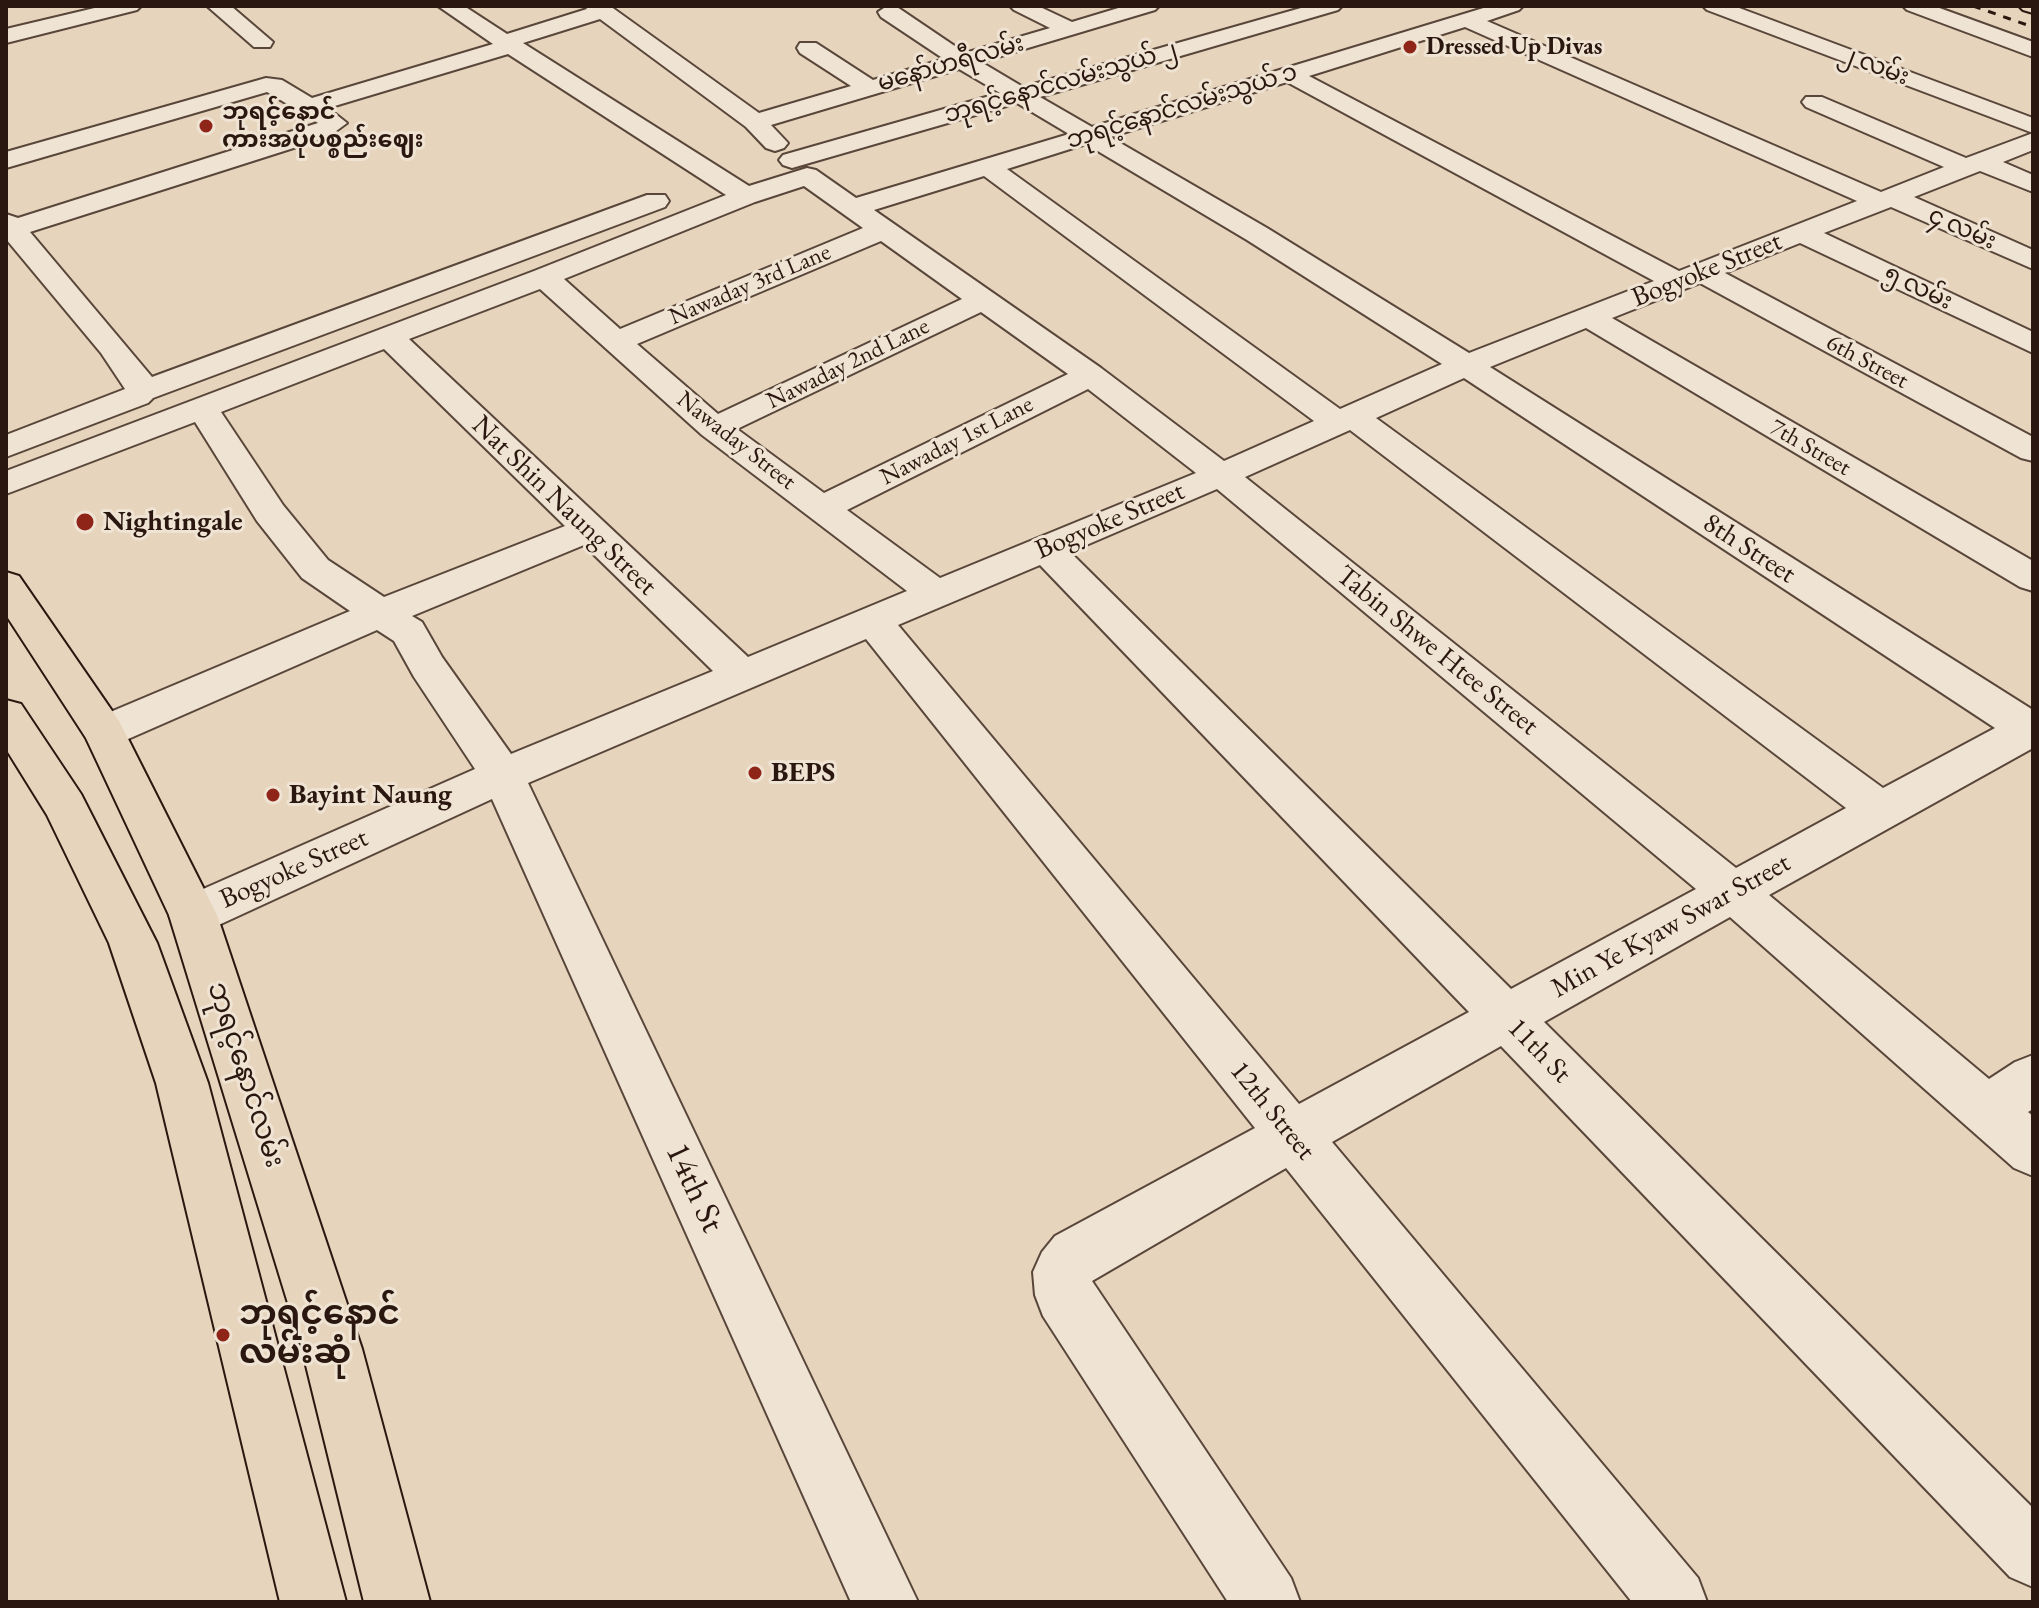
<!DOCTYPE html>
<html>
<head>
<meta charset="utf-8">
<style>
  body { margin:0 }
  #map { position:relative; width:2039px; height:1608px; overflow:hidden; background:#e7d4bc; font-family:"EB Garamond",serif }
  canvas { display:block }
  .frame { position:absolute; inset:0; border:8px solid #2a170f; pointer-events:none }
</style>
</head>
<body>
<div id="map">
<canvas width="2039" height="1608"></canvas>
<div class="frame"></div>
</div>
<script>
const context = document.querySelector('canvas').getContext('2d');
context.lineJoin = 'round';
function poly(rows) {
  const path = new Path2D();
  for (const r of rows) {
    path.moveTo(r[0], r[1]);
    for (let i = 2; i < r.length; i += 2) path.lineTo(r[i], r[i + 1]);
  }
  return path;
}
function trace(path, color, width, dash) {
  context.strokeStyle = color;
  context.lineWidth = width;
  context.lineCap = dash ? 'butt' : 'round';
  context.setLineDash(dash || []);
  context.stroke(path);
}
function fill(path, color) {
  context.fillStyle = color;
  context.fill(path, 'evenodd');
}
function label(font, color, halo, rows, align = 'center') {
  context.font = font + ' "EB Garamond","Noto Sans Myanmar",serif';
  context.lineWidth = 6;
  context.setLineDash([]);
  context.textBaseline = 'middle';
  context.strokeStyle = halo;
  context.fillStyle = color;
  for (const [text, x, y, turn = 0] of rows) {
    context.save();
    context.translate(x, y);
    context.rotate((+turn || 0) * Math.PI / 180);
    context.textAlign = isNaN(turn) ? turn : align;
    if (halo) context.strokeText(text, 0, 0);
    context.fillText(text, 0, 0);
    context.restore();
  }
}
const minor = poly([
  [103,6,141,6,137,10,6,43,6,29,103,6],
  [207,6,231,6,273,42,270,47,254,47,207,6],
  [438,6,464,6,507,34,587,9,585,6,610,6,759,113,851,86,800,53,797,48,800,43,816,43,873,80,944,59,881,17,878,12,887,6,897,7,965,53,1050,28,1014,10,1010,6,1038,6,1072,22,1125,6,1159,6,1155,10,981,62,1023,87,1308,6,1342,6,1338,10,1040,97,1092,127,1490,6,1523,6,1519,10,1487,21,1881,192,1944,167,1806,107,1802,102,1806,97,1822,97,1966,158,2033,133,2033,150,2003,162,2033,175,2033,192,1980,171,1914,197,2033,250,2033,269,1891,207,1824,233,2033,332,2033,353,1800,243,1725,273,2033,437,2033,461,2021,458,1700,283,1612,318,2033,561,2033,591,2020,587,1586,328,1490,367,2033,710,2033,748,1769,895,1989,1079,2015,1062,2033,1055,2033,1109,2028,1112,2033,1116,2033,1176,2014,1168,1730,917,1544,1022,2033,1508,2033,1587,2010,1577,1501,1046,1332,1142,1698,1578,1707,1602,1632,1602,1286,1168,1092,1281,1291,1578,1300,1602,1228,1602,1043,1316,1035,1295,1033,1272,1042,1252,1055,1236,1255,1128,866,639,528,783,918,1602,851,1602,492,799,210,929,193,935,176,929,169,915,176,901,475,769,414,677,394,641,377,630,119,743,104,748,89,743,83,732,89,721,350,611,302,578,257,521,195,422,6,494,6,471,534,271,726,195,508,54,328,108,347,123,328,137,30,232,152,377,647,195,665,195,669,201,665,207,153,398,148,403,6,457,6,435,125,389,101,353,6,239,6,214,18,218,318,123,306,115,291,119,282,117,279,112,289,105,267,92,6,168,6,152,266,78,282,80,312,98,493,44,438,6],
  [600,19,746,127,766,148,775,151,784,148,788,143,771,125,959,69,1000,93,783,155,779,160,783,165,792,168,1017,103,1069,134,856,198,816,170,807,168,749,186,523,43,600,19],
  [1465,27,1857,201,1679,271,1309,76,1465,27],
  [1287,82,1654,281,1469,353,1267,228,1110,137,1287,82],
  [1086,144,1247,240,1442,364,1340,409,1007,169,1086,144],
  [984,176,1314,421,1224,461,1101,368,874,210,984,176],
  [804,186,863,228,620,329,564,279,755,202,804,186],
  [881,241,962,299,718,414,637,344,881,241],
  [540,289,702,435,907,591,748,657,409,339,540,289],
  [981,312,1068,374,824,493,737,429,981,312],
  [384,349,565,526,384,597,328,560,283,505,221,412,384,349],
  [1464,378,1995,728,1883,788,1376,418,1464,378],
  [1088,389,1196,473,940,578,847,510,1088,389],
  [1350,430,1846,808,1736,868,1245,477,1350,430],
  [1217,489,1696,889,1511,989,1070,552,1217,489],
  [584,545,713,671,511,754,442,657,422,622,412,616,584,545],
  [1040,565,1469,1012,1299,1104,898,625,1040,565],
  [1703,6,1734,6,2033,118,2033,133,1707,10,1703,6],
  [1903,6,1934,6,2033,42,2033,57,1907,10,1903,6]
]);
const major = poly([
  [2019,6,2033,6,2033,13,2023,10,2019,6],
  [6,572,19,576,119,721,217,915,362,1349,430,1602,364,1602,302,1349,169,915,86,738,6,615,6,572],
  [6,700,21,704,81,794,157,943,208,1083,346,1602,280,1602,156,1083,109,943,47,815,6,749,6,700]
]);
const rail = poly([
  [1973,6,2033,27]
]);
const markers = [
  [1410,47,8,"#8f2418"],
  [206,126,8,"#8f2418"],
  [85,522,10,"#8f2418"],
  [755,773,8,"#8f2418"],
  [273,795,8,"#8f2418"],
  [223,1335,8,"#8f2418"]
];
const farPoinames = [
  ["Dressed Up Divas",1426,47],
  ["ဘုရင့်နောင်",222,112],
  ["ကားအပိုပစ္စည်းဈေး",222,140]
];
const farStreetnames = [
  ["မနော်ဟရီလမ်း",951,64,-16],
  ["၂ လမ်း",1874,66,21],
  ["ဘုရင့်နောင်လမ်းသွယ် ၂",1061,83,-16],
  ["ဘုရင့်နောင်လမ်းသွယ် ၁",1182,107,-17],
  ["၄ လမ်း",1962,229,24],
  ["Nawaday 3rd Lane",750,285,-23],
  ["၅ လမ်း",1918,288,26],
  ["6th Street",1867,362,28],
  ["Nawaday 2nd Lane",848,364,-26],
  ["Nawaday Street",736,441,38],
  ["Nawaday 1st Lane",957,441,-27],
  ["7th Street",1810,448,30]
];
const streetNames = [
  ["Bogyoke Street",1707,270,-22],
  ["Nat Shin Naung Street",564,506,44],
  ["Bogyoke Street",1110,521,-23],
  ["8th Street",1749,549,33],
  ["Tabin Shwe Htee Street",1437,651,39],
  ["Bogyoke Street",294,869,-24],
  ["Min Ye Kyaw Swar Street",1671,926,-29],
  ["11th St",1539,1051,46],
  ["ဘုရင့်နောင်လမ်း",245,1075,72],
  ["12th Street",1272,1111,51]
];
const poiNames = [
  ["Nightingale",103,522],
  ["BEPS",771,773],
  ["Bayint Naung",289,795]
];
const nearStreetnames = [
  ["14th St",694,1188,65]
];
const nearPoinames = [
  ["ဘုရင့်နောင်",239,1315],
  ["လမ်းဆုံ",239,1354]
];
trace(minor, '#59463a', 4);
trace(major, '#2a170f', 4);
fill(minor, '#efe3d3');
fill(major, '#e7d4bc');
trace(rail, '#2a170f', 3, [8, 8]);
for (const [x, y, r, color] of markers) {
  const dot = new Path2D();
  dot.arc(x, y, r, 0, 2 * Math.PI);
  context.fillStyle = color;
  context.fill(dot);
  trace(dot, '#efe3d3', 3);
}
label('bold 24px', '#2a170f', '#efe3d3', farPoinames, 'left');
label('24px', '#2a170f', '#efe3d3', farStreetnames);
label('28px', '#2a170f', '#efe3d3', streetNames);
label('bold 28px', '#2a170f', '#efe3d3', poiNames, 'left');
label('34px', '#2a170f', '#efe3d3', nearStreetnames);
label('bold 34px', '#2a170f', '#efe3d3', nearPoinames, 'left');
</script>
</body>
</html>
